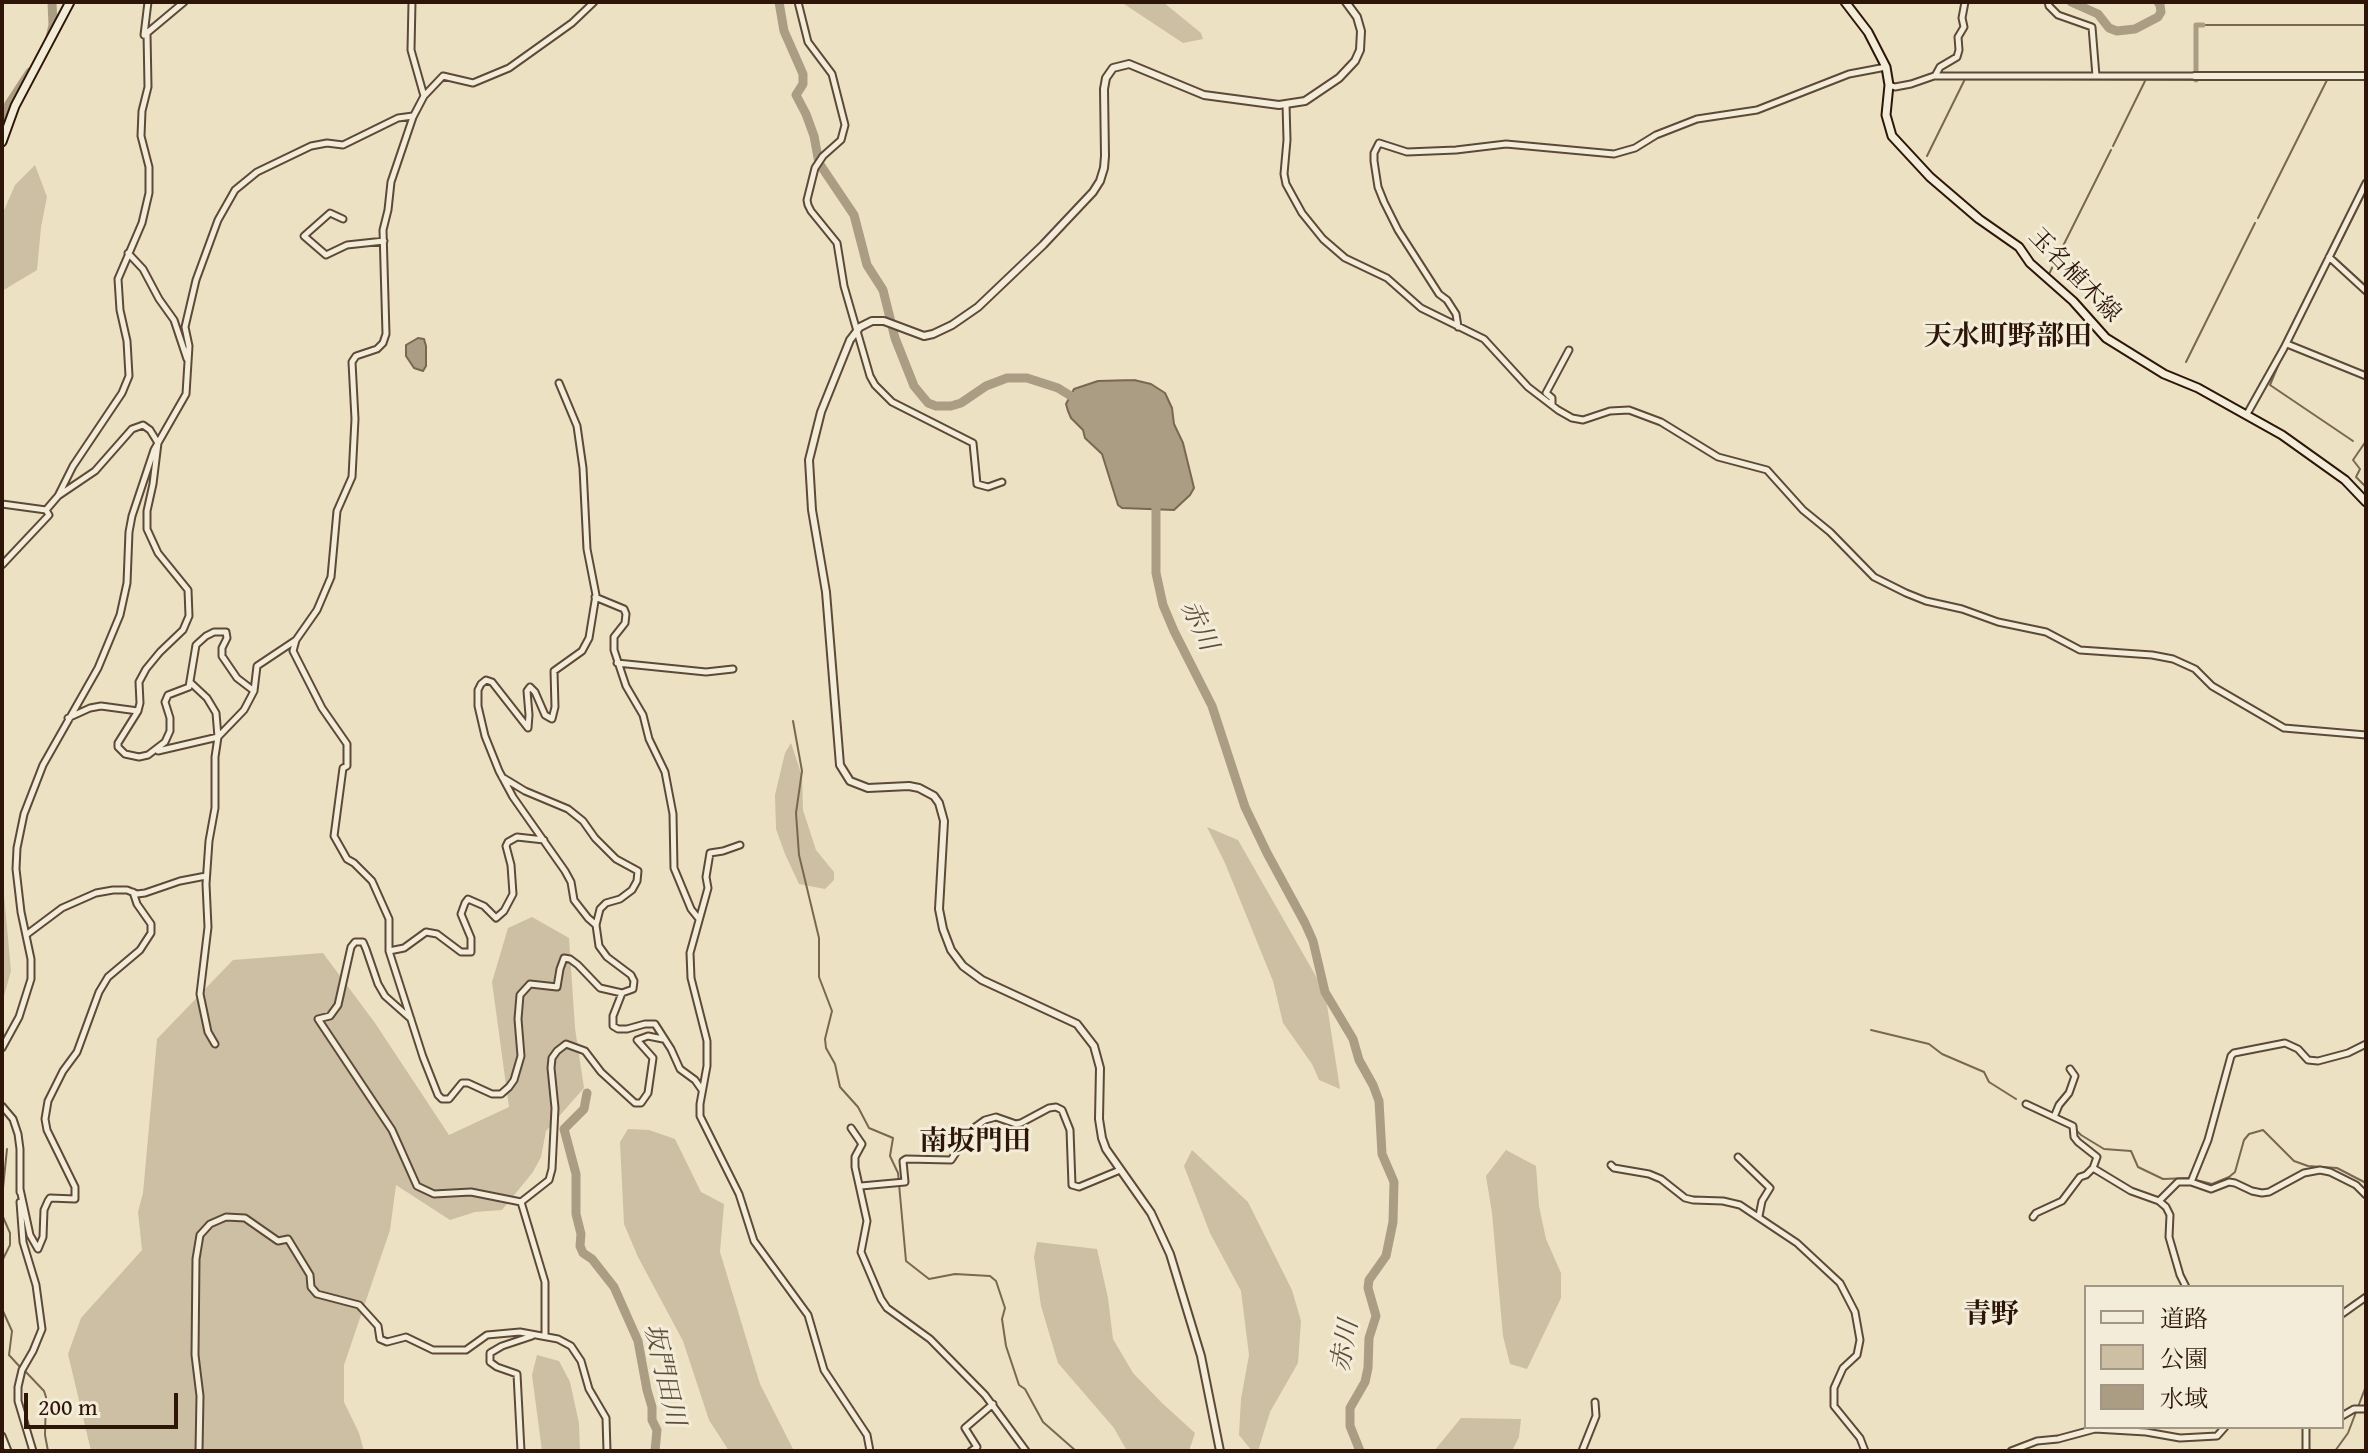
<!DOCTYPE html>
<html>
<head>
<meta charset="utf-8">
<style>
  body { margin:0 }
  #map { position:relative; width:2368px; height:1453px; overflow:hidden; background:#ece2c3; font-family:"Gentium Book Plus","Noto Serif JP",serif }
  canvas { display:block }
  .frame { position:absolute; inset:0; border:4px solid #2d1608; pointer-events:none }
  .legend { position:absolute; left:2084px; top:1285px; width:260px; height:144px; box-sizing:border-box; background:#f3ecd8; border:2px solid #a49685; margin:0; padding:10px 14px; list-style:none; font-size:24px; color:#2d1608 }
  .legend li { display:flex; align-items:center; gap:16px; height:40px }
  .legend b { width:40px; border:2px solid #a49685 }
  .scale { position:absolute; left:24px; top:1393px; width:154px; height:36px; box-sizing:border-box; border:4px solid #2d1608; border-top:0; padding-left:10px; font-size:24px; line-height:28px; white-space:nowrap; color:#2d1608; -webkit-text-stroke:6px #f3ecd8; paint-order:stroke }
</style>
</head>
<body>
<div id="map">
<canvas width="2368" height="1453"></canvas>
<div class="frame"></div>
<ul class="legend">
<li><b style="height:10px;background:#f3ecd8"></b>道路</li>
<li><b style="height:22px;background:#ccbfa3"></b>公園</li>
<li><b style="height:22px;background:#ab9d83"></b>水域</li>
</ul>
<div class="scale">200 m</div>
</div>
<script>
const context = document.querySelector('canvas').getContext('2d');
context.lineJoin = 'round';
function fill(path, color) {
  context.fillStyle = color;
  context.fill(path, 'evenodd');
}
function poly(rows) {
  const path = new Path2D();
  for (const r of rows) {
    path.moveTo(r[0], r[1]);
    for (let i = 2; i < r.length; i += 2) path.lineTo(r[i], r[i + 1]);
  }
  return path;
}
function trace(path, color, width, dash) {
  context.strokeStyle = color;
  context.lineWidth = width;
  context.lineCap = dash ? 'butt' : 'round';
  context.setLineDash(dash || []);
  context.stroke(path);
}
function label(font, color, halo, rows, align = 'center') {
  context.font = font + ' "Gentium Book Plus","Noto Serif JP",serif';
  context.lineWidth = 6;
  context.setLineDash([]);
  context.textBaseline = 'middle';
  context.strokeStyle = halo;
  context.fillStyle = color;
  for (const [text, x, y, turn = 0] of rows) {
    context.save();
    context.translate(x, y);
    context.rotate((+turn || 0) * Math.PI / 180);
    context.textAlign = isNaN(turn) ? turn : align;
    if (halo) context.strokeText(text, 0, 0);
    context.fillText(text, 0, 0);
    context.restore();
  }
}
const green = poly([
  [1121,2,1163,2,1201,33,1203,39,1183,43],
  [35,165,47,197,41,227,37,270,2,291,2,215,15,185],
  [791,743,802,776,803,810,816,850,834,872,834,880,825,889,799,884,785,854,776,829,775,795,785,753],
  [1207,827,1238,840,1325,992,1340,1089,1319,1080,1312,1064,1283,1023,1273,981,1225,863],
  [2,873,11,971,2,1003],
  [532,917,569,938,575,1028,584,1088,546,1131,541,1157,533,1172,502,1210,475,1212,450,1220,396,1185,390,1230,344,1365,344,1402,359,1433,364,1451,91,1451,68,1354,81,1318,142,1250,138,1212,143,1193,157,1039,233,960,323,953,375,1023,449,1135,509,1107,492,982,508,928],
  [628,1129,649,1130,675,1139,701,1192,724,1204,720,1252,760,1384,794,1451,729,1451,709,1420,683,1341,638,1257,624,1224,620,1142],
  [1192,1150,1248,1202,1292,1290,1301,1321,1298,1363,1270,1412,1258,1451,1252,1451,1239,1435,1241,1399,1249,1355,1241,1291,1210,1233,1184,1166],
  [1506,1150,1536,1166,1539,1206,1546,1239,1561,1273,1561,1298,1527,1369,1510,1364,1503,1336,1492,1213,1486,1176],
  [1037,1242,1097,1249,1108,1298,1113,1339,1133,1373,1162,1403,1195,1433,1189,1451,1127,1451,1114,1428,1058,1363,1041,1306,1034,1257],
  [537,1355,559,1361,570,1382,579,1423,580,1451,542,1451,532,1375],
  [1461,1418,1521,1419,1519,1437,1512,1451,1434,1451]
]);
const water = poly([
  [418,338,424,339,426,346,426,366,423,371,414,368,406,356,406,345,418,338],
  [1134,380,1151,384,1165,393,1172,408,1174,424,1183,443,1194,488,1190,495,1174,510,1122,508,1118,505,1102,454,1085,438,1083,430,1071,418,1068,411,1066,404,1074,389,1098,381,1134,380]
]);
const stream = poly([
  [2203,25,2366,25],
  [2113,146,2145,81],
  [1927,156,1965,79,2229,80],
  [2258,218,2327,80,2366,80],
  [2333,257,2366,191],
  [2334,257,2366,286],
  [2049,274,2111,150],
  [2322,277,2330,261],
  [2280,361,2270,385,2353,441],
  [2186,362,2255,223],
  [2366,441,2353,460,2360,469,2356,477,2366,487],
  [793,721,802,771,796,813,799,855,819,938,819,977,832,1011,825,1039,826,1048,835,1064,840,1087,858,1107,869,1128,893,1138,890,1156,898,1173,906,1261,929,1279,955,1274,990,1276,996,1281,1005,1308,1002,1319,1006,1346,1019,1385,1025,1389,1043,1422,1076,1451],
  [1871,1030,1929,1044,1942,1054,1984,1072,1989,1082,2016,1099],
  [2074,1128,2081,1135,2104,1149,2131,1151,2138,1167,2163,1179,2189,1178],
  [2196,1180,2212,1184,2229,1177,2235,1172,2244,1140,2249,1134,2263,1130,2294,1161,2308,1166,2337,1168,2366,1183],
  [2,1261,10,1245,10,1233,3,1217,3,1188,7,1149],
  [2,1309,12,1331,9,1355,20,1367],
  [25,1371,44,1391,46,1397,45,1435,48,1451],
  [2335,1451,2348,1433,2366,1386]
]);
const canal = poly([
  [2196,72,2196,25,2203,25],
  [2196,79,2196,80]
]);
const river = poly([
  [779,2,784,31,803,74,803,84,796,95,806,114,814,136,819,163,854,215,867,265,883,290,895,338,914,386,928,403,936,406,951,406,961,403,986,386,1007,378,1027,378,1058,388,1079,401],
  [2071,2,2098,14,2109,28,2117,31,2135,29,2158,17,2161,12,2160,5,2158,2],
  [50,38,53,25,52,2],
  [2,119,9,104,30,72],
  [1156,501,1156,573,1163,605,1174,631,1212,706,1245,807,1267,853,1305,923,1313,941,1325,992,1353,1039,1359,1060,1373,1085,1379,1101,1382,1154,1394,1182,1393,1222,1386,1256,1369,1280,1368,1288,1376,1316,1369,1338,1368,1368,1365,1382,1350,1408,1350,1426,1360,1451],
  [587,1093,584,1109,564,1129,576,1174,576,1214,581,1234,580,1246,583,1253,592,1259,614,1287,638,1341,647,1390,652,1407,652,1420,657,1430,655,1451]
]);
const minor = poly([
  [412,2,411,50,424,96,413,117,391,182,388,210,383,230,386,334,383,343,377,349,356,356,352,362,355,419,352,477,337,511,331,577,317,610,296,640,293,651,322,708,347,744,347,766,343,768,334,836,347,859,354,863,372,881,389,919,389,951,423,1057,438,1095,442,1099,449,1099,462,1083,468,1083,492,1094,501,1094,509,1087,514,1080,521,1056,518,1019,520,995,530,984,557,987,560,969,564,958,570,959,578,965,600,988,622,993,633,989,634,981,631,975,607,957,599,946,596,925,600,909,606,903,620,899,632,890,637,881,638,871,616,859,595,838,583,821,568,809,525,791,502,777],
  [798,2,808,42,832,74,845,125,841,140,823,156,815,168,807,200,808,205,811,211,837,243,844,286,870,376,875,385,892,402,973,443,977,484,988,487,1002,482],
  [2048,2,2049,6,2058,15,2092,27,2096,76],
  [147,33,184,2],
  [1935,76,1940,67,1957,57,1959,50,1958,37,1964,27,1962,18,1965,2],
  [1889,85,1895,87,1911,84,1934,76,2195,76],
  [425,95,443,76,473,83,509,68,572,23,594,2],
  [1286,104,1287,140,1284,174,1286,184,1302,213,1323,239,1345,258,1387,278,1421,308,1484,339,1528,387,1558,410,1572,418,1583,420,1610,411,1629,410,1661,422,1718,457,1767,470,1803,510,1830,532,1874,577,1906,593,1926,601,1962,609,1998,622,2046,632,2080,650,2152,655,2173,659,2195,669,2212,686,2284,728,2366,735],
  [343,219,330,213,304,236,326,255,347,245,384,241],
  [128,253,143,269,159,299,174,320,187,359],
  [2329,257,2366,291],
  [1458,327,1456,314,1447,300,1439,294,1398,230,1384,202,1378,187,1374,161,1374,153,1379,143,1407,152,1456,150,1506,144,1614,154,1635,148,1656,135,1697,119,1757,110,1849,74,1886,67],
  [2287,344,2366,376],
  [559,383,577,426,583,468,587,549,596,595,589,638,582,651,554,671,555,707,552,719,545,715,535,692,530,687,527,691,529,715,528,728,492,682,486,680,481,684,478,690,478,706,485,736,499,771,513,797,565,871,571,882,574,900,588,918,596,925],
  [1552,405,1552,398,1546,393,1569,350],
  [2247,414,2284,348,2366,183],
  [58,496,95,471,132,429,143,425,150,430,158,443,153,484,147,511,147,529,158,553,188,590,189,616,183,630,160,652,146,669,139,682,140,703,138,711,118,743,118,747,125,754,139,757,148,755,165,742,170,731,170,718,165,702,168,695,189,687,196,645,206,636,214,632,226,632,227,638,222,648,222,656,237,678,254,691],
  [2,504,46,510],
  [2,565,49,515,46,510,58,496,73,466,122,393,129,376,127,341,120,310,118,279,142,223,149,193,149,167,141,136,142,111,148,87,147,33,144,35,148,2],
  [595,597,624,609,626,614,625,623,614,637,614,650,626,686,643,715,649,739,665,772,673,814,674,868,691,909,699,919],
  [617,663,706,672,733,669],
  [68,718,90,708,101,706,138,711],
  [158,751,218,737,216,713,207,698,191,683],
  [740,845,723,851,710,853,706,877,708,888,690,953,691,978,707,1041,707,1066,700,1104,700,1116,739,1194,754,1241,808,1315,824,1370,867,1435,870,1451],
  [26,935,62,908,96,893,113,890,127,890,137,894,145,893,180,881,206,876],
  [389,951,404,948,426,932,437,934,461,952,471,952,471,938,461,914,465,903,468,899,484,906,496,918,504,911,513,894,511,865,506,846,508,842,517,837,544,840],
  [622,993,613,1016,613,1026,618,1029,627,1029,645,1024,655,1024,671,1049,680,1069,695,1080,702,1090],
  [411,1019,385,996,378,984,366,949,363,942,355,942,351,947,338,1005,330,1016,318,1019,392,1130,417,1186,434,1194,471,1192,521,1202],
  [215,1044,208,1032,200,994,208,927,206,884,209,841,215,808,215,757,218,737,244,710,254,691,257,666,296,640],
  [2,1048,19,1017,31,979,31,959,21,912,16,869,17,848,24,814,43,765,98,668,120,615,127,583,129,532,132,516,154,450,186,394,189,346,185,327,196,280,218,220,235,190,257,172,311,146,327,143,343,145,398,118,413,116],
  [2026,1104,2073,1126,2074,1137,2078,1142,2097,1157,2093,1168,2131,1191,2159,1201,2166,1207,2170,1215,2169,1237,2180,1275,2186,1287],
  [2,1106,13,1119,18,1134,20,1149,20,1192],
  [2054,1117,2059,1105,2069,1093,2075,1076,2070,1069],
  [851,1128,862,1144,855,1157,855,1167,867,1221,861,1252,881,1299,887,1308,930,1339,985,1395,1026,1451],
  [1738,1157,1770,1188,1762,1201,1759,1216],
  [1611,1165,1614,1168,1649,1174,1661,1179,1685,1198,1693,1200,1723,1201,1740,1205,1797,1243,1840,1283,1855,1312,1860,1340,1857,1355,1843,1368,1834,1388,1834,1406,1860,1438,1865,1451],
  [2191,1182,2208,1140,2231,1056,2234,1053,2285,1043,2298,1049,2308,1060,2318,1061,2348,1053,2366,1044],
  [861,1186,905,1182,903,1161,906,1159,951,1160,971,1130,985,1120,996,1117,1016,1124,1021,1123,1049,1108,1056,1107,1062,1110,1070,1130,1072,1185,1079,1187,1120,1170],
  [20,1189,30,1235,38,1249,43,1237,44,1210,48,1201,50,1198,75,1199,75,1187,47,1130,45,1119,48,1101,63,1071,77,1052,99,992,108,977,140,950,151,933,151,924,137,904,133,892],
  [2159,1201,2178,1182,2191,1182,2211,1189,2229,1182,2235,1183,2252,1191,2262,1193,2269,1192,2304,1173,2320,1170,2330,1172,2356,1185,2366,1195],
  [20,1202,23,1242,36,1285,42,1329,33,1351,22,1370,18,1387,18,1401,33,1451],
  [521,1202,549,1180,552,1169,555,1108,551,1068,552,1058,557,1051,566,1044,585,1051,601,1072,635,1103,641,1103,648,1093,653,1058,637,1040,648,1036,663,1039],
  [521,1202,545,1282,545,1336],
  [2033,1217,2036,1213,2062,1201,2080,1177,2086,1175,2093,1168],
  [2342,1314,2366,1297],
  [2342,1416,2354,1409,2366,1409],
  [2306,1427,2306,1451],
  [2,1436,8,1451],
  [199,1451,200,1396,195,1355,196,1259,200,1235,210,1224,226,1217,245,1218,278,1241,288,1239,310,1275,311,1287,317,1294,359,1305,378,1326,380,1339,387,1342,406,1337,433,1350,466,1350,487,1335,520,1332,558,1339,571,1346,581,1361,589,1389,606,1418,607,1451],
  [521,1451,517,1374,497,1367,490,1362,490,1353,502,1346,532,1336],
  [971,1451,977,1447,965,1428,993,1404],
  [1582,1451,1596,1416,1595,1402],
  [2011,1451,2037,1441,2058,1439,2095,1429,2146,1432,2180,1438,2217,1436,2225,1427]
]);
const tertiary = poly([
  [2195,76,2366,76],
  [1220,1451,1201,1356,1170,1254,1151,1213,1106,1149,1102,1138,1099,1119,1100,1068,1094,1046,1077,1024,982,980,963,966,951,950,943,929,939,909,944,821,939,803,934,796,919,788,909,786,868,788,850,781,840,765,826,592,812,510,809,460,821,412,850,340,860,327,872,321,884,321,924,336,933,334,952,325,978,307,1043,245,1093,192,1100,181,1104,168,1105,156,1104,89,1106,78,1113,68,1129,64,1204,95,1279,105,1305,101,1339,78,1355,61,1360,50,1361,31,1357,17,1346,2]
]);
const secondary = poly([
  [1845,2,1868,32,1886,67,1889,85,1886,115,1892,136,1930,177,1979,219,2019,247,2030,263,2073,301,2106,338,2164,374,2198,388,2282,435,2345,480,2366,502],
  [2,142,15,106,70,2]
]);
const streetNames = [
  ["玉名植木線",2074,276,46]
];
const waterNames = [
  ["赤川",1198,626,65],
  ["赤川",1346,1346,-80],
  ["坂門田川",663,1375,77]
];
const quarterNames = [
  ["天水町野部田",2008,338],
  ["南坂門田",975,1143],
  ["青野",1991,1316]
];
fill(green, '#ccbfa3');
fill(water, '#ab9d83');
trace(water, '#796752', 2);
trace(stream, '#796752', 2);
trace(canal, '#ab9d83', 5);
trace(river, '#ab9d83', 9);
trace(minor, '#5d4937', 9);
trace(tertiary, '#5d4937', 10);
trace(secondary, '#2d1608', 11);
trace(minor, '#f3ecd8', 5);
trace(tertiary, '#f3ecd8', 6);
trace(secondary, '#f3ecd8', 7);
label('24px', '#2d1608', '#f3ecd8', streetNames);
label('italic 26px', '#5f4c39', '#f3ecd8', waterNames);
label('bold 28px', '#2d1608', '#f3ecd8', quarterNames);
</script>
</body>
</html>
